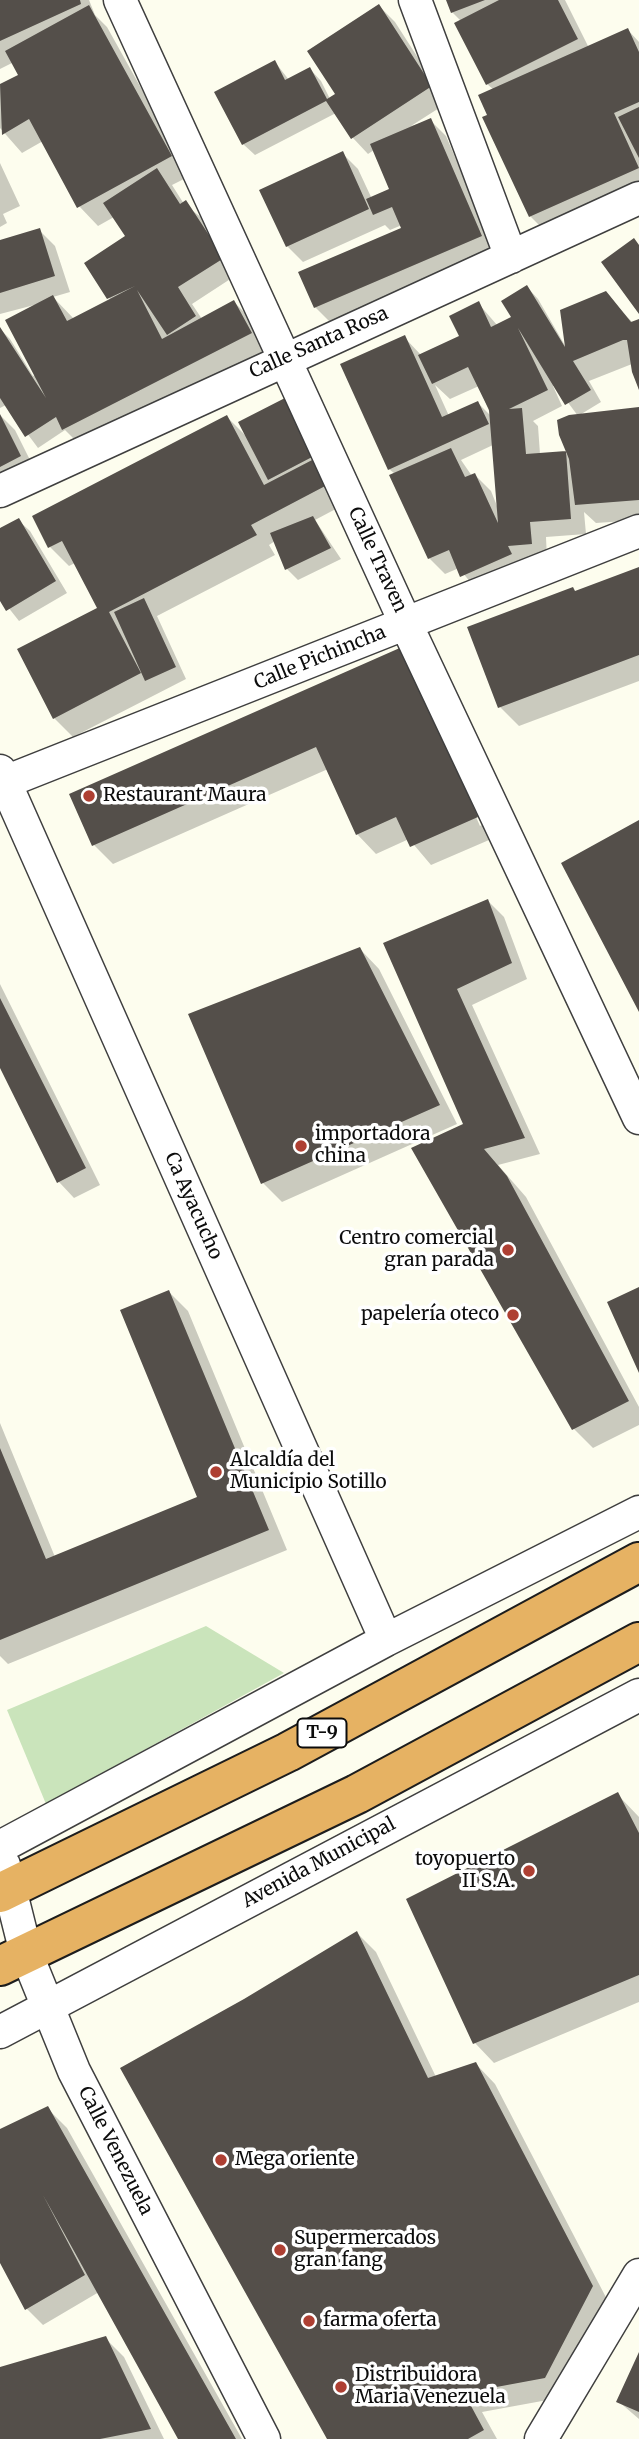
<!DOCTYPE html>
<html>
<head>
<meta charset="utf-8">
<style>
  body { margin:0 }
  canvas { display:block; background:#fdfdee }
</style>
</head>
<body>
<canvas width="639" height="2439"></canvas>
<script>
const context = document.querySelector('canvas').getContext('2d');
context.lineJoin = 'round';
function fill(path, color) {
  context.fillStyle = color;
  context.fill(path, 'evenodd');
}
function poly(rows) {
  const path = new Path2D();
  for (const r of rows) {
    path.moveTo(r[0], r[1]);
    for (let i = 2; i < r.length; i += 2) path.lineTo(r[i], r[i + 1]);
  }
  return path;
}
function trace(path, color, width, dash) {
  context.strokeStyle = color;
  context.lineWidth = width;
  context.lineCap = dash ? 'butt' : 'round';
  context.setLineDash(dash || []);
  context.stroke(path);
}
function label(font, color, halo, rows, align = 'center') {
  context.font = font + ' Merriweather,serif';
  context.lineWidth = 7;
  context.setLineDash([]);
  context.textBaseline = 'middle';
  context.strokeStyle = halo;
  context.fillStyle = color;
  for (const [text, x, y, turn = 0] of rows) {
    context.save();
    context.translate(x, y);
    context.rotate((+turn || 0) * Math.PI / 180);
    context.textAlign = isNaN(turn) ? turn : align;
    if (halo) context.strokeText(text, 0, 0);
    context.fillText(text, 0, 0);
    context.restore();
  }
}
const green = poly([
  [206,1626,284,1673,46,1804,7,1710]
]);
const shadow = poly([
  [0,0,89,0,95,15,107,27,190,176,172,185,184,204,202,218,238,274,192,304,202,319,234,302,253,321,269,352,83,448,65,430,38,448,6,405,0,408,0,329,10,339,33,376,35,375,42,303,0,314,0,242,39,230,55,246,70,292,53,297,74,319,111,300,109,298,127,236,114,217,98,226,79,206,43,141,22,153,0,128,0,86,21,75,14,62,0,69],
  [448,0,565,0,589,48,628,30,639,42,639,195,549,235,530,216,490,116,494,90,487,84,461,21,452,12],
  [379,6,395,22,447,103,411,126,430,120,446,136,496,253,331,323,315,307,403,229,402,225,390,230,385,225,303,262,287,246,342,153,358,169,372,199,391,190,374,150,368,154,353,138,336,113,255,155,243,144,275,62,289,80,310,69,321,81,330,99,337,94],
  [0,163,20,206,3,214,7,223,0,227],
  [527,287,538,299,567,349,605,293,633,323,639,321,639,390,632,364,589,381,601,402,578,416,555,385,553,386,562,406,533,421,538,426,540,454,565,453,571,458,639,409,639,520,596,523,584,512,586,534,546,537,547,559,478,592,459,568,445,574,429,558,395,474,389,469,404,337,421,355,461,336,478,303,497,325,514,318],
  [435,385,450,399,479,386,491,416,478,403,449,416],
  [493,445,497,506,491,491,475,475,472,476,461,460],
  [285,400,347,503,315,520,341,559,298,580,287,569,275,541,269,545,275,555,157,616,186,679,73,737,54,718,100,609,75,563,69,566,50,547,227,417,247,437],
  [0,415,15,430,36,472,0,490],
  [18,520,30,531,67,593,19,621,0,597,0,530],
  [639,569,639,681,519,726,500,707,576,592],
  [402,649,496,837,431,865,409,839,376,854,357,834,328,769,113,864,94,845],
  [410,669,484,824,480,826],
  [488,901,504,917,527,979,472,1005,540,1154,498,1165,526,1197,639,1407,639,1425,593,1448,574,1429,413,1149,465,1125,386,944],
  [360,949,379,969,457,1124,282,1202,263,1183],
  [0,984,100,1185,74,1198,59,1182,0,1064],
  [169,1292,188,1311,287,1550,8,1664,0,1656,0,1423,55,1557,199,1498],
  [618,1795,639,1817,639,2002,494,2063,475,2043,408,1899],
  [357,1933,376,1952,436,2077,476,2064,495,2084,611,2307,564,2397,482,2412,497,2439,329,2439,245,2001],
  [47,2108,67,2128,242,2439,180,2439,99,2292,43,2325,27,2309,0,2259,0,2131],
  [105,2338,124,2357,164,2439,0,2439,0,2368],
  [639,2356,639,2419,618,2401]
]);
const building = poly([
  [0,0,80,0,81,4,0,41],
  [446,0,485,0,451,13],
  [499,0,558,0,578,39,486,85,454,23],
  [379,4,432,86,351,139,326,101,242,145,214,92,275,60,285,80,310,67,327,99,335,94,307,51],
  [89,5,172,156,77,208,29,119,2,135,0,84,18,75,5,51],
  [628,28,639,52,639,102,614,113,639,168,529,217,482,117,487,115,478,95],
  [639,107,639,158,618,117],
  [431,118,482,236,314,308,298,272,401,228,392,207,373,215,366,199,389,189,370,144],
  [343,151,369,209,286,247,259,190],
  [157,168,180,204,186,200,224,258,178,287,196,316,167,335,137,290,162,339,234,300,252,333,62,430,56,417,25,437,0,398,0,327,46,398,5,320,53,295,67,321,135,286,107,299,84,263,125,236,103,203],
  [40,228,55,276,0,293,0,240],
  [634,238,639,245,639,314,601,262],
  [527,285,565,347,560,310,606,291,631,322,639,319,639,390,632,372,627,340,623,340,573,361,591,390,565,405,518,328,548,390,509,409,522,408,526,454,566,451,571,519,530,522,532,544,508,546,512,554,460,577,449,550,428,559,389,475,451,448,465,477,475,473,498,523,489,410,468,367,432,384,418,355,459,336,449,316,479,301,491,327,511,317,501,301],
  [405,335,442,417,478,401,489,424,388,470,340,364],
  [285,398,314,456,268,480,238,422],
  [639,407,639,500,575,505,569,459,559,435,557,420,569,415],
  [0,414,21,456,0,467],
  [227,415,264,485,316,458,329,484,251,525,257,535,109,612,141,673,53,719,17,649,97,608,62,541,48,548,32,516],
  [313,516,331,548,285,570,270,533],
  [19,518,56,581,6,611,0,601,0,528],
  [639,567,639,655,498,708,467,627,573,587,575,591],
  [144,598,176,667,145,681,114,612],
  [402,647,478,817,410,847,396,817,356,835,316,747,92,846,69,794],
  [639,820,639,1012,561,863],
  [488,899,512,963,457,989,525,1138,484,1149,507,1176,629,1401,572,1430,411,1148,463,1124,383,943],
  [360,947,440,1105,261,1184,188,1014],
  [0,998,86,1168,57,1183,0,1068],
  [639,1287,639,1373,607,1302],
  [169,1290,269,1530,0,1640,0,1448,46,1559,197,1497,120,1310],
  [618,1792,639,1833,639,1975,473,2044,406,1899],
  [357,1931,428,2078,476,2062,593,2286,545,2378,464,2393,484,2430,468,2439,327,2439,120,2068,244,1999],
  [48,2106,236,2439,178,2439,43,2195,85,2275,25,2310,0,2263,0,2129],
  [106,2336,151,2429,100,2439,0,2439,0,2367],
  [639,2352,639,2412,616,2402]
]);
const street = poly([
  [120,0,406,624,639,1118],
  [415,0,511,257],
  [0,491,639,198],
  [0,771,386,1640],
  [0,784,639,531],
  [0,1847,386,1640,639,1512],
  [4,1865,26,1953,74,2071,264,2439],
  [0,2032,639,1695],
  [541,2439,639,2275]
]);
const highway = poly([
  [0,1893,288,1752,639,1562],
  [0,1966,357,1794,639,1642]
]);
const markers = [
  [89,796,7,"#ae3f32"],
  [301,1146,7,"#ae3f32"],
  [508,1250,7,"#ae3f32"],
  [513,1315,7,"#ae3f32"],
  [216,1472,7,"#ae3f32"],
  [529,1871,7,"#ae3f32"],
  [221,2160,7,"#ae3f32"],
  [280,2250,7,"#ae3f32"],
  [309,2321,7,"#ae3f32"],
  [341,2387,7,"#ae3f32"]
];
const shields = [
  [322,1733,49]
];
const shieldNames = [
  ["T-9",322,1733]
];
const streetNames = [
  ["Calle Santa Rosa",319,343,-24],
  ["Calle Traven",377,560,65],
  ["Calle Pichincha",320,658,-22],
  ["Ca Ayacucho",193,1206,66],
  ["Avenida Municipal",319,1863,-28],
  ["Calle Venezuela",115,2151,63]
];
const poiNames = [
  ["Restaurant Maura",103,796],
  ["importadora",315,1135],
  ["china",315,1157],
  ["Centro comercial",494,1239,"right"],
  ["gran parada",494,1261,"right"],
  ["papelería oteco",499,1315,"right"],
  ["Alcaldía del",230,1461],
  ["Municipio Sotillo",230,1483],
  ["toyopuerto",515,1860,"right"],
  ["II S.A.",515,1882,"right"],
  ["Mega oriente",235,2160],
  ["Supermercados",294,2239],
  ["gran fang",294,2261],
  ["farma oferta",323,2321],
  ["Distribuidora",355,2376],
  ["Maria Venezuela",355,2398]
];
fill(green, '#cae4bb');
fill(shadow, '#0003');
fill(building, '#544f4a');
trace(street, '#3f3f3f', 35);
trace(highway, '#1d1d1d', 42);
trace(street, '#fff', 32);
trace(highway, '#e6b263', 38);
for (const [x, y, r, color] of markers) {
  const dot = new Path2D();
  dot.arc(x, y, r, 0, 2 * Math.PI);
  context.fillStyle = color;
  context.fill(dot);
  trace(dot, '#fff', 2.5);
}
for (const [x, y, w] of shields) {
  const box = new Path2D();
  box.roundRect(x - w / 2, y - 14.5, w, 29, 5);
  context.fillStyle = '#fff';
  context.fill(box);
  trace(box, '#0c0c0c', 2);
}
label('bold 18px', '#0c0c0c', null, shieldNames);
label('19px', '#0c0c0c', '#fff', streetNames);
label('19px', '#0c0c0c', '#fff', poiNames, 'left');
</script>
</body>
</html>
